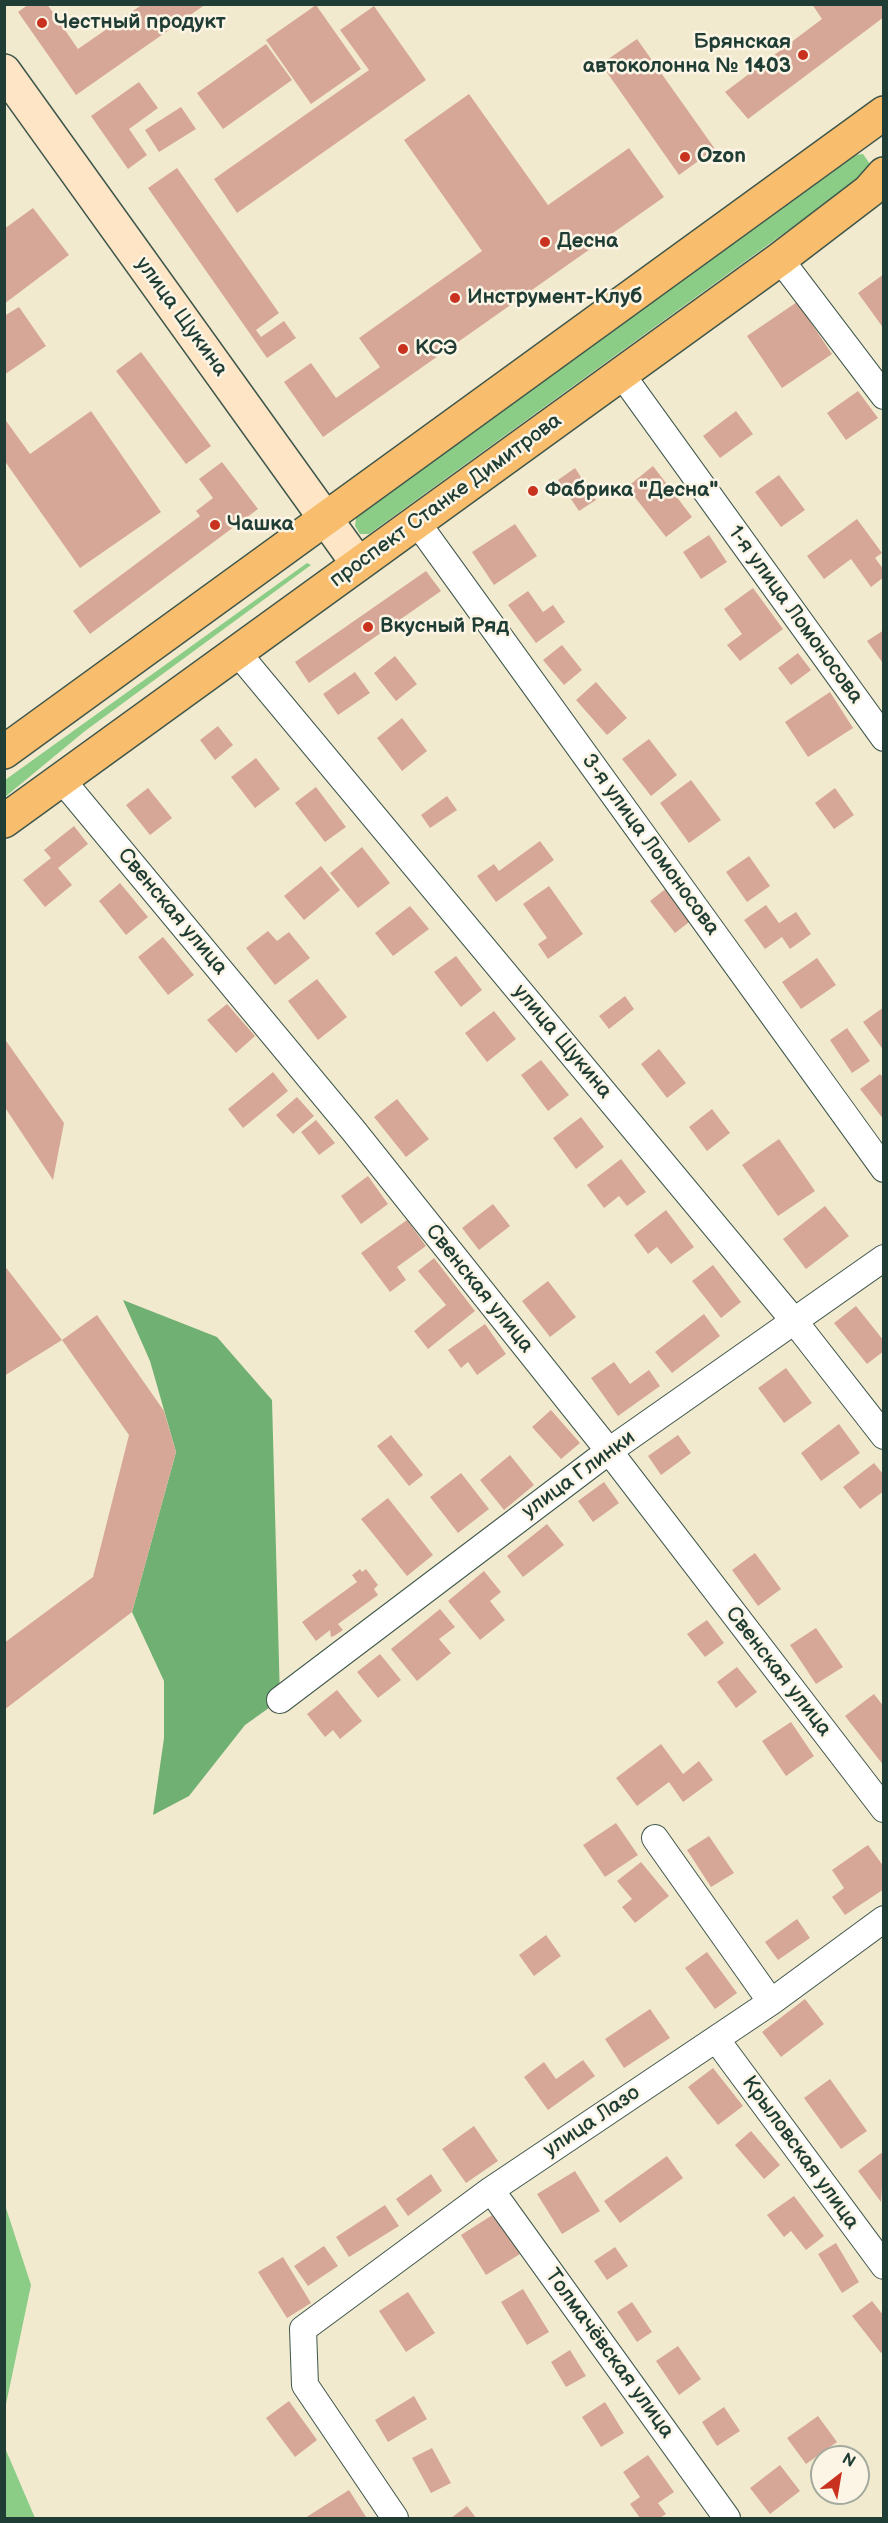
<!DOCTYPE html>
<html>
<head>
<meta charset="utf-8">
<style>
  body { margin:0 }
  #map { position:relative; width:888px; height:2523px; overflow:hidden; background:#f2eacf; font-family:"Balsamiq Sans",sans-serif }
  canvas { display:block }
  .frame { position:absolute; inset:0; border:6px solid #1f3d34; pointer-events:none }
  .north { position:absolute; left:810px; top:2445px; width:60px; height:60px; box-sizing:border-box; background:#fcf5e5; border:2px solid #a4ab9e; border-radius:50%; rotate:31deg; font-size:16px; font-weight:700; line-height:24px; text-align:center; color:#1f3d34 }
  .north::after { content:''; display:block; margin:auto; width:21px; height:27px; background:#c8321e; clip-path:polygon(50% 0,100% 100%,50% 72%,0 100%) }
</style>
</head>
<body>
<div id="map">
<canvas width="888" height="2523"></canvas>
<div class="frame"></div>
<div class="north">N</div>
</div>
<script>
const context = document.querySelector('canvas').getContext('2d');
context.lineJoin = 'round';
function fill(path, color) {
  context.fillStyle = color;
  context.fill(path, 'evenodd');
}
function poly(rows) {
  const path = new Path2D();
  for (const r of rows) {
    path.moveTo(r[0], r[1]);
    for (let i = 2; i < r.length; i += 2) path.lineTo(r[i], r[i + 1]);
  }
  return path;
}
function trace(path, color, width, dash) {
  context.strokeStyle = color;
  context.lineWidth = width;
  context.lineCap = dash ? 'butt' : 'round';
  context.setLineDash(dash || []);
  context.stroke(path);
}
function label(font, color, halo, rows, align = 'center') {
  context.font = font + ' "Balsamiq Sans",sans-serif';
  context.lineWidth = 5;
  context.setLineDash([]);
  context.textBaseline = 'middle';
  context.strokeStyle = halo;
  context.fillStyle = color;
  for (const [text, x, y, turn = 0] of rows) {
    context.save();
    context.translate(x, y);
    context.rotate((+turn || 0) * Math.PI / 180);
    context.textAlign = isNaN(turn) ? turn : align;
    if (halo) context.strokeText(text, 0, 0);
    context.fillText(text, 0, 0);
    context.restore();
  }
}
const green = poly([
  [863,154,870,164,867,173,369,534,360,534,355,526,356,518,854,155],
  [307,563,311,565,85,731,5,797,5,780],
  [5,2205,31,2285,5,2409,4,2205],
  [4,2448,5,2448,35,2518,5,2518]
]);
const forest = poly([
  [123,1300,217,1337,272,1400,280,1700,245,1725,189,1796,153,1815,164,1738,164,1681,132,1612,176,1452,150,1361]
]);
const building = poly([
  [29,4,47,4,78,49,143,4,206,4,76,95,18,12],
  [812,4,884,4,884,17,748,119,725,92,822,19],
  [316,5,361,69,311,104,266,40],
  [374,6,426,80,237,213,214,179,369,70,340,30],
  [637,39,715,149,679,175,601,64],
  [266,44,292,80,223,129,197,93],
  [139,82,158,108,129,129,147,155,128,169,91,116],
  [469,94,548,205,629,148,664,197,323,437,284,382,311,363,336,398,380,367,359,338,482,251,404,140],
  [181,107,196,129,159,152,145,130],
  [177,168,279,313,256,330,261,337,284,321,296,338,267,358,148,188],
  [33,208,69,255,4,304,4,229],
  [884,274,884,329,858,293],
  [797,302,832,354,782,388,747,336],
  [19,307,46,346,4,375,4,316],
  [141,352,211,446,186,464,116,371],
  [858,391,878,418,846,440,827,413],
  [91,411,161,512,80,568,4,460,4,418,30,454],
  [736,411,753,434,720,458,703,436],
  [222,462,258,509,90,634,73,611,200,516,196,511,213,498,199,479],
  [653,466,692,517,666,537,627,487],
  [575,468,596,500,579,511,558,480],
  [779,475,805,510,781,527,755,492],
  [857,519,882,553,875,558,884,570,884,577,871,587,851,559,824,579,807,556],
  [515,524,537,556,494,585,472,552],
  [709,535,727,562,701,579,683,552],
  [426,571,441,591,309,683,295,662],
  [753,588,783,629,740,661,727,645,742,634,724,609],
  [528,591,543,612,553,605,565,622,536,643,508,605],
  [884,630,884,661,882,662,867,641],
  [562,645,582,670,564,685,543,660],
  [798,653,811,670,791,685,778,668],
  [395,656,417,684,396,701,374,673],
  [355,672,370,693,338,715,323,694],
  [596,682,627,718,607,735,576,700],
  [830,692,853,728,808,757,785,722],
  [402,718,427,751,402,771,377,738],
  [218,726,233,745,215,760,200,740],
  [649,739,677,775,651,796,622,759],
  [256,758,280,789,255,808,231,777],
  [691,780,721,820,689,843,660,803],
  [316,787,346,827,325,842,295,803],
  [148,788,172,818,150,835,126,805],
  [835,788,854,815,834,829,815,803],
  [447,796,457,810,430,828,421,815],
  [74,826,88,844,58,868,72,885,45,907,23,880,51,858,44,850],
  [540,841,554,860,496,902,477,876,494,864,499,871],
  [362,847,390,883,358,908,330,873],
  [749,856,770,886,747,902,726,872],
  [321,866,340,890,304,920,284,896],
  [120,883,148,917,126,935,99,901],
  [549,886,583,934,548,959,538,944,547,938,523,904],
  [668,887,693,919,675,933,650,901],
  [766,905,779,923,796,912,811,934,790,949,782,937,765,949,744,920],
  [410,906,429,929,393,956,375,933],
  [268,931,277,941,289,932,310,958,275,985,246,948],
  [163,937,194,975,168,995,138,957],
  [456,956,482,990,461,1007,434,972],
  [817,958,836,985,801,1009,782,982],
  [317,979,347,1017,318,1040,288,1001],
  [625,996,634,1009,609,1029,599,1016],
  [227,1004,255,1036,236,1053,207,1020],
  [884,1007,884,1051,863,1022],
  [494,1011,516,1039,487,1062,465,1033],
  [847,1028,870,1061,852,1073,830,1040],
  [4,1038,64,1123,53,1180,4,1106],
  [659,1049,686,1083,667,1098,641,1064],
  [541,1060,569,1095,548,1111,521,1075],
  [273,1072,288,1091,243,1128,228,1109],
  [880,1074,884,1078,884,1120,860,1089],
  [297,1097,314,1116,293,1134,276,1115],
  [397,1099,429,1139,406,1157,374,1117],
  [712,1109,730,1133,707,1151,689,1127],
  [581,1117,604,1147,576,1169,553,1138],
  [316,1120,335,1143,319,1155,301,1132],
  [779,1139,815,1191,778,1216,742,1165],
  [621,1159,646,1192,627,1206,619,1196,604,1208,587,1185],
  [368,1176,388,1204,361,1224,341,1196],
  [493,1204,510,1226,479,1250,462,1228],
  [825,1206,849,1236,806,1269,783,1239],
  [666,1210,694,1247,671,1264,657,1247,648,1254,634,1235],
  [407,1220,426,1246,397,1267,406,1280,390,1292,361,1253],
  [434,1258,475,1311,428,1349,414,1331,446,1305,418,1271],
  [4,1265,62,1340,4,1376],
  [713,1265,741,1302,721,1318,692,1281],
  [548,1281,576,1317,550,1337,522,1301],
  [856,1306,884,1341,884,1351,867,1364,834,1323],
  [704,1314,720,1336,672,1373,655,1352],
  [97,1315,164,1411,176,1452,132,1612,4,1710,4,1643,93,1577,129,1435,62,1340],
  [485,1324,506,1354,477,1375,468,1362,461,1368,448,1350],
  [614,1362,630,1384,649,1370,660,1386,618,1416,591,1378],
  [786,1368,812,1403,784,1423,758,1388],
  [551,1410,580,1443,561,1459,532,1427],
  [839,1424,860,1453,821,1481,801,1453],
  [391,1435,423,1475,409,1486,377,1446],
  [678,1435,691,1453,661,1475,648,1456],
  [510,1455,534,1485,504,1510,480,1480],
  [874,1463,884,1475,884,1491,860,1509,843,1487],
  [461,1473,489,1509,458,1533,430,1497],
  [604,1482,619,1503,593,1522,578,1501],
  [388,1498,433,1555,407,1576,361,1519],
  [547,1524,564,1545,523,1577,507,1556],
  [755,1553,781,1589,758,1606,732,1570],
  [360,1569,362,1572,366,1569,378,1585,374,1589,378,1595,338,1624,343,1630,334,1636,331,1637,330,1630,316,1641,302,1622,357,1582,352,1575],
  [484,1571,501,1592,490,1601,505,1620,480,1640,448,1601],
  [440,1609,455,1627,439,1639,451,1653,417,1681,391,1649],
  [707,1620,724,1643,705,1657,687,1634],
  [816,1628,843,1667,816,1684,790,1645],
  [380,1654,401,1680,378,1698,357,1672],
  [737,1667,757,1692,736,1708,717,1682],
  [337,1690,362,1721,340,1739,333,1730,325,1737,307,1714],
  [874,1694,884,1707,884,1766,845,1716],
  [791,1722,814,1756,786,1776,762,1741],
  [661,1744,683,1774,699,1761,713,1780,683,1802,669,1782,637,1806,616,1778],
  [616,1823,638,1855,605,1877,583,1845],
  [709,1836,734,1873,711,1887,687,1850],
  [868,1845,884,1867,884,1889,845,1915,832,1897,844,1888,832,1870],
  [641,1862,669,1896,635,1923,622,1907,632,1899,617,1881],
  [797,1919,810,1938,778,1960,765,1942],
  [546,1935,561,1956,534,1976,519,1955],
  [707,1952,737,1993,715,2009,685,1968],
  [805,1999,824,2024,781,2057,762,2032],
  [650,2009,670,2038,624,2068,605,2039],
  [583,2060,595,2076,548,2110,524,2077,544,2062,556,2079],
  [713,2068,743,2106,718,2125,688,2087],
  [830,2079,867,2131,841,2149,804,2098],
  [474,2126,498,2161,466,2183,442,2149],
  [751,2131,780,2165,764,2179,735,2145],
  [881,2153,884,2156,881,2202,858,2171],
  [667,2156,683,2178,620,2223,604,2201],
  [575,2171,600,2211,562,2234,537,2194],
  [431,2174,442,2191,408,2216,396,2199],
  [794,2196,824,2236,806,2250,791,2231,784,2237,767,2215],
  [385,2205,399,2226,349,2257,336,2237],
  [494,2214,520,2254,486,2275,461,2235],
  [836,2243,859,2282,842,2293,818,2254],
  [324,2246,338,2266,308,2286,294,2266],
  [615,2247,628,2266,607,2280,594,2261],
  [283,2257,311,2303,287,2318,258,2272],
  [523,2289,549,2332,527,2345,501,2302],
  [408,2292,435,2333,406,2352,379,2311],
  [872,2301,884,2316,884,2351,881,2353,852,2316],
  [632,2302,652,2332,637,2342,617,2312],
  [678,2346,701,2379,679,2395,656,2361],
  [570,2350,586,2376,566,2387,551,2362],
  [414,2396,427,2419,388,2442,375,2420],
  [289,2401,317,2440,295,2457,266,2418],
  [605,2402,624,2433,601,2447,582,2417],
  [724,2407,740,2431,717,2446,702,2422],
  [818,2416,837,2442,806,2464,787,2438],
  [432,2448,451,2483,431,2493,412,2458],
  [648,2455,674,2492,658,2503,666,2514,660,2518,640,2518,630,2504,640,2497,623,2472],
  [780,2465,800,2491,770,2514,750,2488],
  [349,2490,366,2517,305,2518],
  [467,2506,476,2518,451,2518]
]);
const street = poly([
  [780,259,884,396],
  [622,375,884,738],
  [416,521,884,1169],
  [237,652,795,1322,884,1436],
  [62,780,353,1130,609,1451,884,1809],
  [280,1700,609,1451,884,1258],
  [655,1838,771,2002],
  [716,2039,884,2266],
  [491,2190,727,2518],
  [395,2518,305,2385,303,2329,491,2190,771,2002,884,1919]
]);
const secondary = poly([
  [4,71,358,564]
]);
const primary = poly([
  [4,752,884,113],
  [4,821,780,259,869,191,884,174]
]);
const markers = [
  [42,23,6,"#c8321e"],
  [803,55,6,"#c8321e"],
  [685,157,6,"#c8321e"],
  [545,242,6,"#c8321e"],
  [455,298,6,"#c8321e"],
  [403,349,6,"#c8321e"],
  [533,491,6,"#c8321e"],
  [215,525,6,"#c8321e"],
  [368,627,6,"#c8321e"]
];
const poiNames = [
  ["Честный продукт",54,23],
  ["Брянская",791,43,"right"],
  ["автоколонна № 1403",791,67,"right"],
  ["Ozon",697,157],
  ["Десна",557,242],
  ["Инструмент-Клуб",467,298],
  ["КСЭ",415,349],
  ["Фабрика \"Десна\"",545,491],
  ["Чашка",227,525],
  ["Вкусный Ряд",380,627]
];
const streetNames = [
  ["улица Щукина",181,317,54],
  ["проспект Станке Димитрова",446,501,-36],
  ["1-я улица Ломоносова",795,615,54],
  ["3-я улица Ломоносова",650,845,54],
  ["Свенская улица",172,912,50],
  ["улица Щукина",562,1042,50],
  ["Свенская улица",479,1289,51],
  ["улица Глинки",579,1475,-36],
  ["Свенская улица",778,1672,52],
  ["улица Лазо",592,2122,-34],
  ["Крыловская улица",800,2153,54],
  ["Толмачёвская улица",609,2354,54]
];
fill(green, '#8bcd86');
fill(forest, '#70b073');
fill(building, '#d6a796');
trace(street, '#3f574b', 28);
trace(secondary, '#3f574b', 36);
trace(primary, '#3f574b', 36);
trace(street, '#fff', 26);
trace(secondary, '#fde5c5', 33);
trace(primary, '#f9be6d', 33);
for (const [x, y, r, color] of markers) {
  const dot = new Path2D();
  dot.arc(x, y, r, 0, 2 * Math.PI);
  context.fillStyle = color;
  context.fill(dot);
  trace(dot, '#fcf5e5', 2);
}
label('bold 21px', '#1f3d34', '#fcf5e5', poiNames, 'left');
label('21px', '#1f3d34', '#fcf5e5', streetNames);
</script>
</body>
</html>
